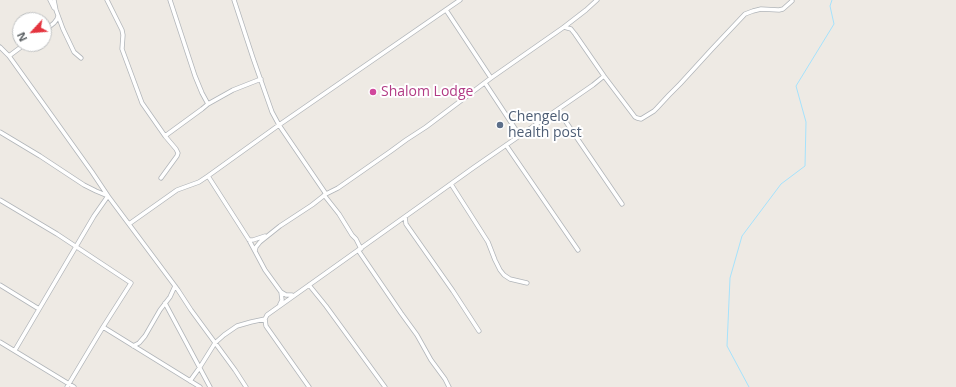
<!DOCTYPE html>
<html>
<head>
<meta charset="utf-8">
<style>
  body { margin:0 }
  #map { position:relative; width:956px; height:387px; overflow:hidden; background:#eeeae4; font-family:"Open Sans",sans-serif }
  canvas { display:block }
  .north { position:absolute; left:12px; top:12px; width:40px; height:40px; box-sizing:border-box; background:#fff; border:1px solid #bec0c1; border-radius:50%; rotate:244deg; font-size:11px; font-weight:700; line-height:16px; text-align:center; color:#5c6164 }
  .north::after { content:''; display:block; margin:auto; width:14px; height:18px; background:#e4343e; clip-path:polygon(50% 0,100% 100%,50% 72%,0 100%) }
</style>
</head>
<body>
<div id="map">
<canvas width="956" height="387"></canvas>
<div class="north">N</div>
</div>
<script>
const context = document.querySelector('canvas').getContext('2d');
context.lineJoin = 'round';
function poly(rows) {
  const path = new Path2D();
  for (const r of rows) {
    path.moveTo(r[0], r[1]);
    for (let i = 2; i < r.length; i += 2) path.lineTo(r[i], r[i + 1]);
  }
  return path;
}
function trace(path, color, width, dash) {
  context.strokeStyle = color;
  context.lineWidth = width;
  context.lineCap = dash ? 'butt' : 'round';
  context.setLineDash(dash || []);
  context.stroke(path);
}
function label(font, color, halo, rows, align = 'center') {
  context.font = font + ' "Open Sans",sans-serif';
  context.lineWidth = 4;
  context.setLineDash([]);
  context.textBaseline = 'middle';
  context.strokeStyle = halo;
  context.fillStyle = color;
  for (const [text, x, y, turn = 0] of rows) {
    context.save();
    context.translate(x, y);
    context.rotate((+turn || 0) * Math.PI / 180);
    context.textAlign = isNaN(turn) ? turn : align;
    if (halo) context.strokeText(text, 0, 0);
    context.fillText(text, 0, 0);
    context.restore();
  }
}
const stream = poly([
  [749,387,727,346,730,278,742,236,781,184,805,166,806,122,796,86,834,24,830,6,832,0]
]);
const minor = poly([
  [50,0,54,8],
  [54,0,56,10,63,29,74,52,81,58],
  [107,0,122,30,123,35,122,49,142,103,165,136,176,149,178,153,177,156,161,178],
  [170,0,195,76,202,93,208,104],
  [234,0,253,58,272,112,279,125,326,194],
  [446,10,491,78],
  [564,27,571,29,575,34,604,76,635,117,637,118,641,119,654,111,657,108,669,95,680,84,712,49,745,14,753,11,761,9,779,10,783,9,792,1],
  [44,31,54,23,57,19,58,16],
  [0,47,9,56,42,102,92,172,108,196,178,290,191,310,235,370,246,387],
  [9,56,25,44],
  [485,83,520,136],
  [555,112,559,114,564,119,622,204],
  [0,132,40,156,84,185,96,191,108,196,94,216,15,350],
  [165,136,202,109,208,104,233,90,261,79],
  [506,145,578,250],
  [208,176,249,240,265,270,281,292,286,295,292,295],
  [451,184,488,242,495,260,500,270,504,275,510,279,527,283],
  [324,195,339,214,352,235,356,239,361,249],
  [0,200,57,234,131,283,103,327,67,387],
  [405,217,406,224,453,291,479,331],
  [129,224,177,190,199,182,208,176,279,125,460,0],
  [249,240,253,240,265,236],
  [358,250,401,313,417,335,431,360,445,379,449,387],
  [255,251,256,247,260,242,280,226,312,205,326,194,338,188,391,151,406,140,426,127,491,78,564,27,586,10,597,0],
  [0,285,39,309],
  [309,285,326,306,385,387],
  [165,303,210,387],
  [280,304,282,300,281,292],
  [103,327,200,387],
  [0,342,74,387],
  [133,346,139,343,145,336,160,310,170,297,175,286],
  [190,381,200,367,215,343,224,335,237,326,251,322,265,319],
  [309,387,266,326,265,319,267,315,427,201,473,168,593,85,604,76]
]);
const markers = [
  [373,92,4,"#d1479c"],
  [500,125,4,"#5c6f8a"]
];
const hotelNames = [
  ["Shalom Lodge",381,92]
];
const serviceNames = [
  ["Chengelo",508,117],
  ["health post",508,133]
];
trace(stream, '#a5e2fc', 1);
trace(minor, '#b1b5b9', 5);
trace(minor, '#fff', 3.5);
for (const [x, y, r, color] of markers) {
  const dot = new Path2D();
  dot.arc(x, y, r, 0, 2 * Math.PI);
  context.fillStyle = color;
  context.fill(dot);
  trace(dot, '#fff', 1.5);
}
label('14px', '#b23c85', '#fff', hotelNames, 'left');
label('14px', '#4e5e75', '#fff', serviceNames, 'left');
</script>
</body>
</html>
